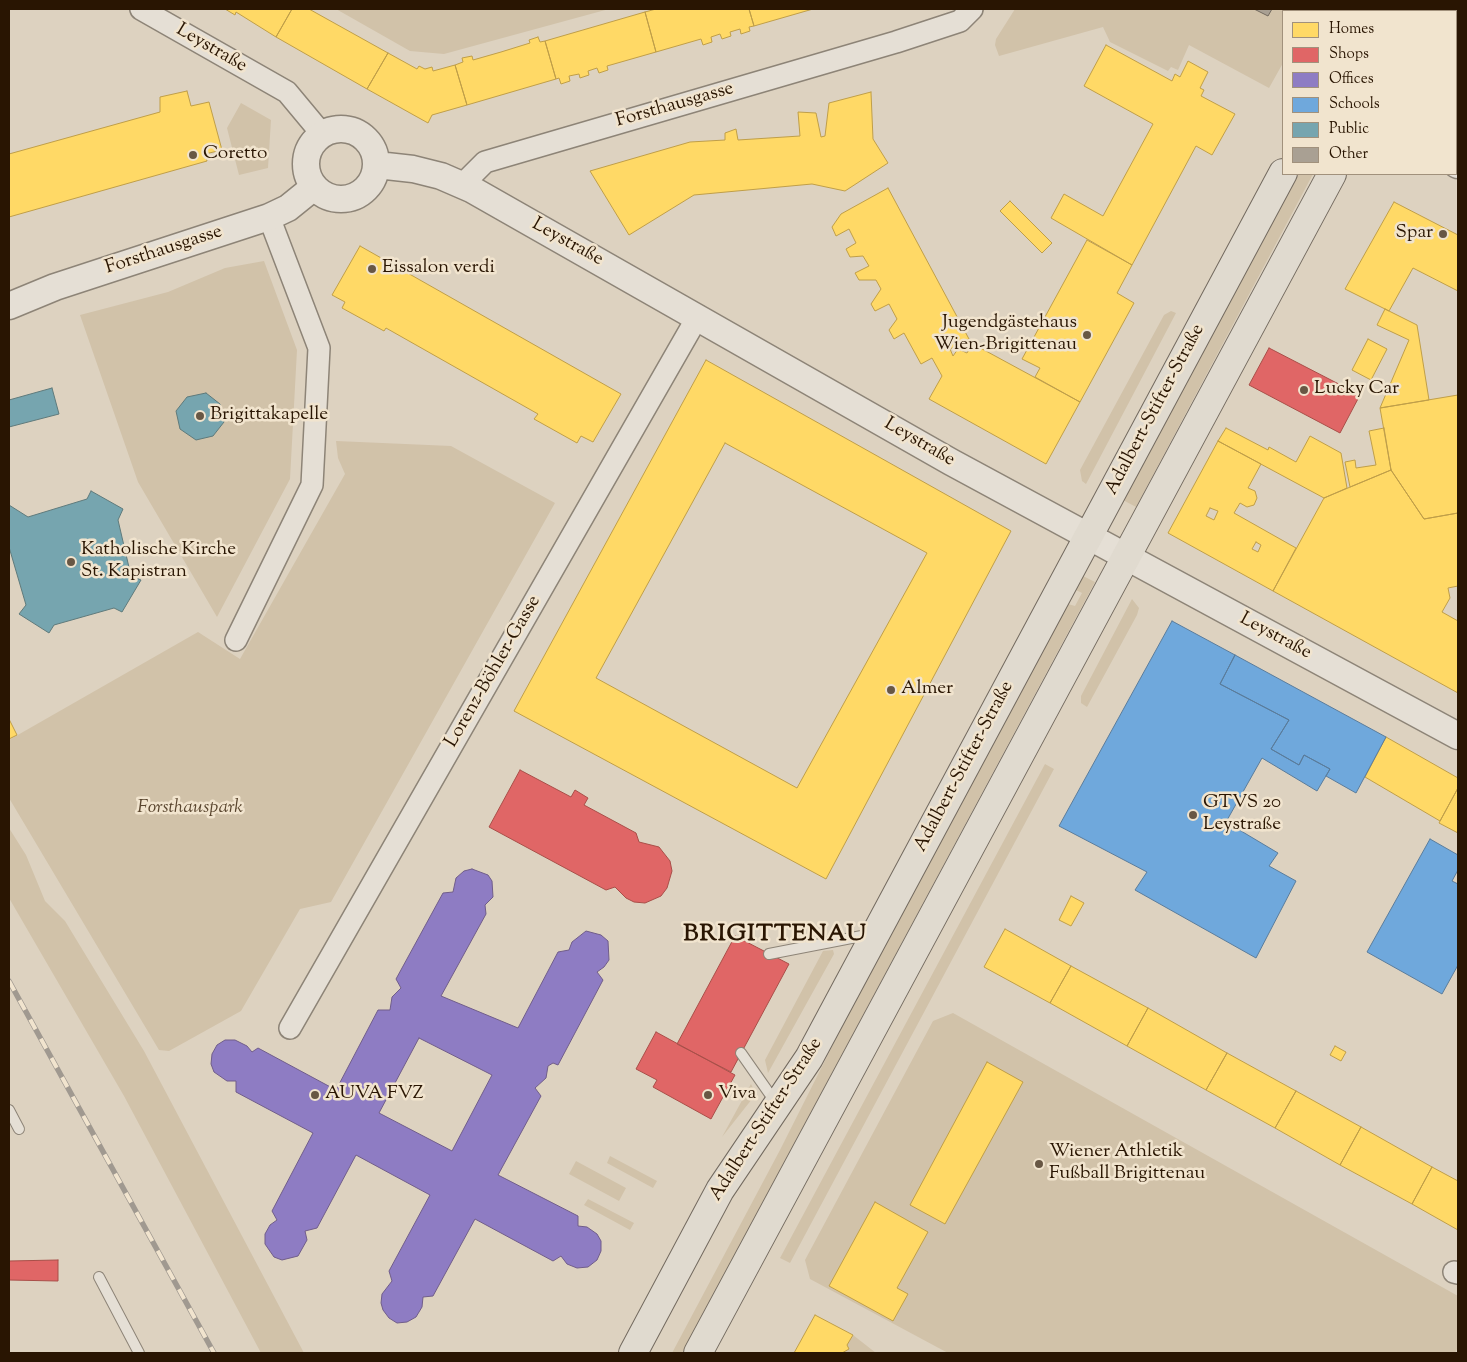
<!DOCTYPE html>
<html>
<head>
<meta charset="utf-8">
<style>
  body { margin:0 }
  #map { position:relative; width:1467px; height:1362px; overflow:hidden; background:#ddd2c0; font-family:"Sorts Mill Goudy",serif }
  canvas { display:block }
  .frame { position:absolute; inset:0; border:10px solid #291502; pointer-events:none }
  .legend { position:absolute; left:1282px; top:10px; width:175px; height:165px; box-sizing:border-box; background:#f1e4ce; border:1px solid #a1917c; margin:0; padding:6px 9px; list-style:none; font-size:15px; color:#291502 }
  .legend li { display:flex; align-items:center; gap:10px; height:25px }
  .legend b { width:25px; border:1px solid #a1917c }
</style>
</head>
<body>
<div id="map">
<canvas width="1467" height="1362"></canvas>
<div class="frame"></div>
<ul class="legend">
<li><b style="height:14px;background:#ffd966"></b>Homes</li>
<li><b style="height:14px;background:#e06666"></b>Shops</li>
<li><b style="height:14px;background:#8e7cc3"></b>Offices</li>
<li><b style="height:14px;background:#6fa8dc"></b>Schools</li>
<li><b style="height:14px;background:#76a5af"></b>Public</li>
<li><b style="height:14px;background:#a9a093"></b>Other</li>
</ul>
</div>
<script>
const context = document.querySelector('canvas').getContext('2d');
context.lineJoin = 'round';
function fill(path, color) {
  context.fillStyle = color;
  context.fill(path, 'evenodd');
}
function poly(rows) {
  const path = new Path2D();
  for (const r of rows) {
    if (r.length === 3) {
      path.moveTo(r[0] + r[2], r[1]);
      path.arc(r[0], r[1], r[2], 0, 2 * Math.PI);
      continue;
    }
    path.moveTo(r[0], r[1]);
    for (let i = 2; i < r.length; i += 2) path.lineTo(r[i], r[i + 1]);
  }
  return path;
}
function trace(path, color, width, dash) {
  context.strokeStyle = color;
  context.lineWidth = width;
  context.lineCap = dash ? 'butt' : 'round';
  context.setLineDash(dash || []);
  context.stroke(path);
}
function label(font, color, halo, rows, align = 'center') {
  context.font = font + ' "Sorts Mill Goudy",serif';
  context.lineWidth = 5;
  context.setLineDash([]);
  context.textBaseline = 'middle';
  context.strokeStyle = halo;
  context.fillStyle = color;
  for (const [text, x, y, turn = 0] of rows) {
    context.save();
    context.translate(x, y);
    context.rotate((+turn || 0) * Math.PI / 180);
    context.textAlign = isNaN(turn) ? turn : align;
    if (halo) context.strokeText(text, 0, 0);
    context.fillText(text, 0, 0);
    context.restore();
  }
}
const green = poly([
  [336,9,609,9,444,54,410,51],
  [1015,9,1315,9,1313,11,1283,11,1283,63,1269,88,1189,45,1178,70,1171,67,1168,71,1110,42,1103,27,999,56,995,45,996,39],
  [241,103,271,120,268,168,239,175,227,128],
  [1456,103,1458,103,1458,155,1456,154],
  [1296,174,1313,174,1136,507,1123,500],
  [264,261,297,350,290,479,217,617,138,482,80,315,168,292,225,268],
  [1171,311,1176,313,1086,484,1082,481,1080,470,1164,315],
  [336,441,451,446,555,503,331,902,300,909,241,1011,169,1051,159,1050,9,798,9,740,198,632,240,659,345,474,338,458],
  [1083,576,1095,582,682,1353,672,1353,780,1150,859,993,1068,604,1075,606,1082,593,1076,590],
  [1132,599,1139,608,1137,615,1087,707,1081,703,1081,696],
  [1045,764,1054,769,790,1263,780,1258],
  [9,828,26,855,45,901,65,921,144,1051,304,1353,261,1353,124,1096,9,898],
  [833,950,834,954,768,1073,765,1060,823,951],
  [953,1013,1458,1296,1458,1347,1455,1353,948,1353,810,1279,805,1260,933,1021],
  [751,1084,754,1090,752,1099,722,1137],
  [610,1156,657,1181,653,1188,607,1163],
  [576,1161,626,1188,619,1201,569,1174],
  [588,1199,634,1223,630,1230,584,1205],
  [853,1335,876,1353,842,1353,849,1349,847,1345]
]);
const homes = poly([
  [225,9,292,9,276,37,236,12,235,15,225,9],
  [292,9,309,9,388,53,367,89,276,37,292,9],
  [656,9,749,9,754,26,749,27,750,31,741,34,740,29,730,32,731,36,722,39,720,34,711,37,712,42,703,45,701,39,656,52,645,12,656,9],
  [749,9,813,9,754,26,749,9],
  [645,12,656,52,607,66,608,70,599,73,597,68,588,71,589,75,580,78,579,74,569,76,570,81,561,84,559,78,556,79,545,41,645,12],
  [538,37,540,42,545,41,556,79,467,105,455,65,463,62,462,58,472,56,473,60,501,52,530,43,529,40,538,37],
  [1106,45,1172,81,1175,74,1180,77,1188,61,1208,72,1200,88,1204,90,1201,96,1235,114,1212,155,1196,146,1132,265,1051,218,1064,194,1103,216,1153,124,1084,86,1106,45],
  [388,53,417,69,419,66,425,69,432,67,433,71,455,65,467,105,432,115,428,123,367,89,388,53],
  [187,91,191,106,209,102,222,150,205,154,207,161,9,217,9,154,160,112,160,97,187,91],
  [871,92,873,139,888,163,845,191,812,184,694,195,629,235,590,171,690,142,725,140,725,133,736,129,738,140,800,136,798,112,816,113,821,137,825,136,829,103,871,92],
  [888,188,969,339,950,349,953,356,958,349,967,353,973,344,1080,402,1046,464,929,399,942,376,932,358,921,364,904,333,894,339,889,330,897,319,889,304,875,311,871,304,881,289,876,280,859,280,855,273,869,266,863,256,850,257,846,249,856,243,849,229,836,236,832,227,841,214,888,188],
  [1010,201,1052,243,1042,253,1000,211,1010,201],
  [1394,202,1458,235,1458,291,1413,268,1389,311,1345,289,1394,202],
  [1087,240,1132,265,1117,293,1134,303,1080,402,1035,377,1040,368,1022,359,1087,240],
  [360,246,621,394,593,442,581,436,577,443,534,419,538,414,386,328,384,331,342,308,345,302,332,295,360,246],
  [1385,309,1417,325,1429,400,1380,408,1409,340,1377,325,1385,309],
  [1368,339,1387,349,1371,380,1352,370,1368,339],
  [706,360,1011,531,826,879,514,711,706,360],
  [725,443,927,553,797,788,596,678,725,443],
  [1458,395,1458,513,1424,519,1391,470,1380,408,1458,395],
  [1226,428,1268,450,1269,447,1296,462,1310,436,1341,453,1347,488,1324,498,1218,441,1226,428],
  [1384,428,1391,470,1350,487,1345,462,1355,460,1356,468,1376,465,1369,431,1384,428],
  [1218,441,1261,464,1248,488,1255,491,1257,498,1254,505,1247,507,1240,503,1234,513,1296,548,1273,591,1168,533,1218,441],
  [1210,508,1218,511,1214,520,1206,516,1210,508],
  [1256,542,1261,545,1258,552,1252,549,1256,542],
  [1391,470,1424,519,1458,513,1458,586,1448,588,1450,598,1442,612,1458,621,1458,693,1273,591,1324,498,1391,470],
  [9,719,17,735,9,739,9,719],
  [1386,737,1458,778,1458,788,1440,821,1365,777,1386,737],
  [1458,788,1458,833,1439,823,1458,788],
  [1071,896,1084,903,1071,926,1059,920,1071,896],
  [1005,929,1071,966,1050,1003,984,967,1005,929],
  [1071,966,1148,1008,1127,1046,1050,1003,1071,966],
  [1148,1008,1227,1053,1206,1090,1127,1046,1148,1008],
  [1335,1046,1346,1052,1341,1061,1330,1055,1335,1046],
  [1227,1053,1296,1091,1275,1128,1206,1090,1227,1053],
  [987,1062,1023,1082,945,1224,910,1205,987,1062],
  [1296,1091,1361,1127,1340,1165,1275,1128,1296,1091],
  [1361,1127,1432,1167,1412,1204,1340,1165,1361,1127],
  [1432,1167,1458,1181,1458,1230,1412,1204,1432,1167],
  [875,1202,928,1232,897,1288,908,1294,893,1321,829,1286,875,1202],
  [815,1315,853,1335,847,1345,849,1349,842,1353,794,1353,815,1315]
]);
const shops = poly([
  [1269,348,1360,395,1340,433,1249,385,1269,348],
  [520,770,571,797,575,790,588,798,584,805,636,833,639,842,659,847,670,861,672,871,667,888,661,896,645,903,634,902,626,898,615,887,606,890,489,827,520,770],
  [735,936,789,964,731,1072,677,1044,735,936],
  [656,1032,735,1075,711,1119,653,1087,657,1080,636,1069,656,1032],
  [58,1260,58,1281,9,1280,9,1261,58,1260]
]);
const offices = poly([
  [472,869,488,875,492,881,493,897,485,905,486,914,441,996,518,1028,558,952,569,950,572,942,586,931,601,935,608,941,609,960,604,967,597,972,603,980,558,1065,553,1063,548,1066,546,1078,535,1088,541,1096,498,1175,578,1216,578,1226,587,1227,597,1234,601,1241,601,1251,597,1260,588,1267,577,1268,567,1264,561,1256,553,1261,475,1219,433,1296,423,1297,422,1307,416,1317,407,1322,397,1323,389,1318,383,1310,381,1303,382,1294,392,1281,389,1271,430,1195,356,1155,317,1228,305,1231,307,1240,298,1256,282,1260,274,1257,265,1244,265,1234,270,1225,277,1220,272,1211,313,1133,236,1092,236,1081,227,1081,214,1072,211,1064,212,1054,217,1045,225,1040,235,1040,247,1046,252,1052,258,1048,336,1090,378,1010,390,1010,392,997,401,988,396,979,443,893,453,892,456,878,464,871,472,869],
  [419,1038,492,1075,452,1151,379,1113,419,1038]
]);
const schools = poly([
  [1172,621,1235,655,1220,684,1289,720,1271,749,1299,765,1304,755,1330,769,1317,791,1262,758,1226,822,1278,853,1269,866,1296,881,1256,958,1135,890,1147,872,1059,826,1172,621],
  [1235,655,1386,737,1356,793,1326,776,1330,769,1304,755,1299,765,1271,749,1289,720,1220,684,1235,655],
  [1430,839,1458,855,1458,870,1452,881,1458,884,1458,965,1442,994,1367,952,1430,839]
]);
const public = poly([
  [52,388,59,414,9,427,9,400,52,388],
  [206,393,220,404,224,422,213,436,196,440,180,429,176,411,187,397,206,393],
  [91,491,123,509,118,520,131,576,141,580,122,612,114,608,54,625,49,633,19,614,26,605,9,547,9,505,28,517,87,499,91,491]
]);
const building = poly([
  [1254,9,1272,9,1268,16,1254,9]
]);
const service = poly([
  [769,954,872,934],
  [741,1053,776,1103],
  [9,1110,19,1129],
  [99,1277,139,1353]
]);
const minor = poly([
  [141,9,287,92,322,134],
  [462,185,485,162,896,42,960,21,972,9],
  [236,640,312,485,319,348,269,217],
  [290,1028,698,316],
  [1454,1272,1458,1273]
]);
const tertiary = poly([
  [341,164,35],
  [1456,164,1458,165],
  [377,165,413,169,441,176,471,189,951,462,1458,736],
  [9,306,55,287,269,217,288,208,314,187]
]);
const primary = poly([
  [1370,11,1371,9],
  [1432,11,1434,9],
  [633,1353,720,1190,809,1058,1283,173],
  [698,1353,1332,174]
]);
const rail = poly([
  [9,981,214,1353]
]);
const markers = [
  [193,155,5,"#685744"],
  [1443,234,5,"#685744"],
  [372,269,5,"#685744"],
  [1087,335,5,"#685744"],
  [1304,390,5,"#685744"],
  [200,416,5,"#685744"],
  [71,562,5,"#685744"],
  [891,690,5,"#685744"],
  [1193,815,5,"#685744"],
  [315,1095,5,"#685744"],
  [708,1095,5,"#685744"],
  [1039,1164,5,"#685744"]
];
const streetNames = [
  ["Leystraße",211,49,30],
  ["Forsthausgasse",675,106,-16],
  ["Leystraße",567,243,29],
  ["Forsthausgasse",164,251,-18],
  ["Adalbert-Stifter-Straße",1156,410,-62],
  ["Leystraße",919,443,30],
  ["Leystraße",1275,637,28],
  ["Lorenz-Böhler-Gasse",494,672,-60],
  ["Adalbert-Stifter-Straße",965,767,-62],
  ["Adalbert-Stifter-Straße",767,1120,-57]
];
const poiNames = [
  ["Coretto",203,155],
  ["Spar",1433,234,"right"],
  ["Eissalon verdi",382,269],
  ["Jugendgästehaus",1077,324,"right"],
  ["Wien-Brigittenau",1077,346,"right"],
  ["Lucky Car",1314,390],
  ["Brigittakapelle",210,416],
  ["Katholische Kirche",81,551],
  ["St. Kapistran",81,573],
  ["Almer",901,690],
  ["GTVS 20",1203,804],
  ["Leystraße",1203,826],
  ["AUVA FVZ",325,1095],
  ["Viva",718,1095],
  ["Wiener Athletik",1049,1153],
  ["Fußball Brigittenau",1049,1175]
];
const parkNames = [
  ["Forsthauspark",190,809]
];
const districtNames = [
  ["BRIGITTENAU",775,936]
];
fill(green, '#d1c2a9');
fill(homes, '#ffd966');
trace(homes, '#bf9e48', 1);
fill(shops, '#e06666');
trace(shops, '#a94e48', 1);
fill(offices, '#8e7cc3');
trace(offices, '#705d89', 1);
fill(schools, '#6fa8dc');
trace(schools, '#5a7c9b', 1);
fill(public, '#76a5af');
trace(public, '#5f7a7b', 1);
fill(building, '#a9a093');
trace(building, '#736a5f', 1);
trace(service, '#8d8477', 12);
trace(minor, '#8d8477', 24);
trace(tertiary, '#8d8477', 29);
trace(primary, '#736a5f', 30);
trace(service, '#e5dfd5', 10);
trace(minor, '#e5dfd5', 21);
trace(tertiary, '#e5dfd5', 26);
trace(primary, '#e0dacf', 28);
trace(rail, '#a09990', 5.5);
trace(rail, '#f1e4ce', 4, [11]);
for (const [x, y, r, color] of markers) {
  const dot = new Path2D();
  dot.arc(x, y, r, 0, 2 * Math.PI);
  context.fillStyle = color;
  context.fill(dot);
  trace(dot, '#f1e4ce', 2);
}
label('19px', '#291502', '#f1e4ce', streetNames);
label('19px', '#291502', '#f1e4ce', poiNames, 'left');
label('italic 19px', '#59452e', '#f1e4ce', parkNames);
context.letterSpacing = '1px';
label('bold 24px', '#291502', '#f1e4ce', districtNames);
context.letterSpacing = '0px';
</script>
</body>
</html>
